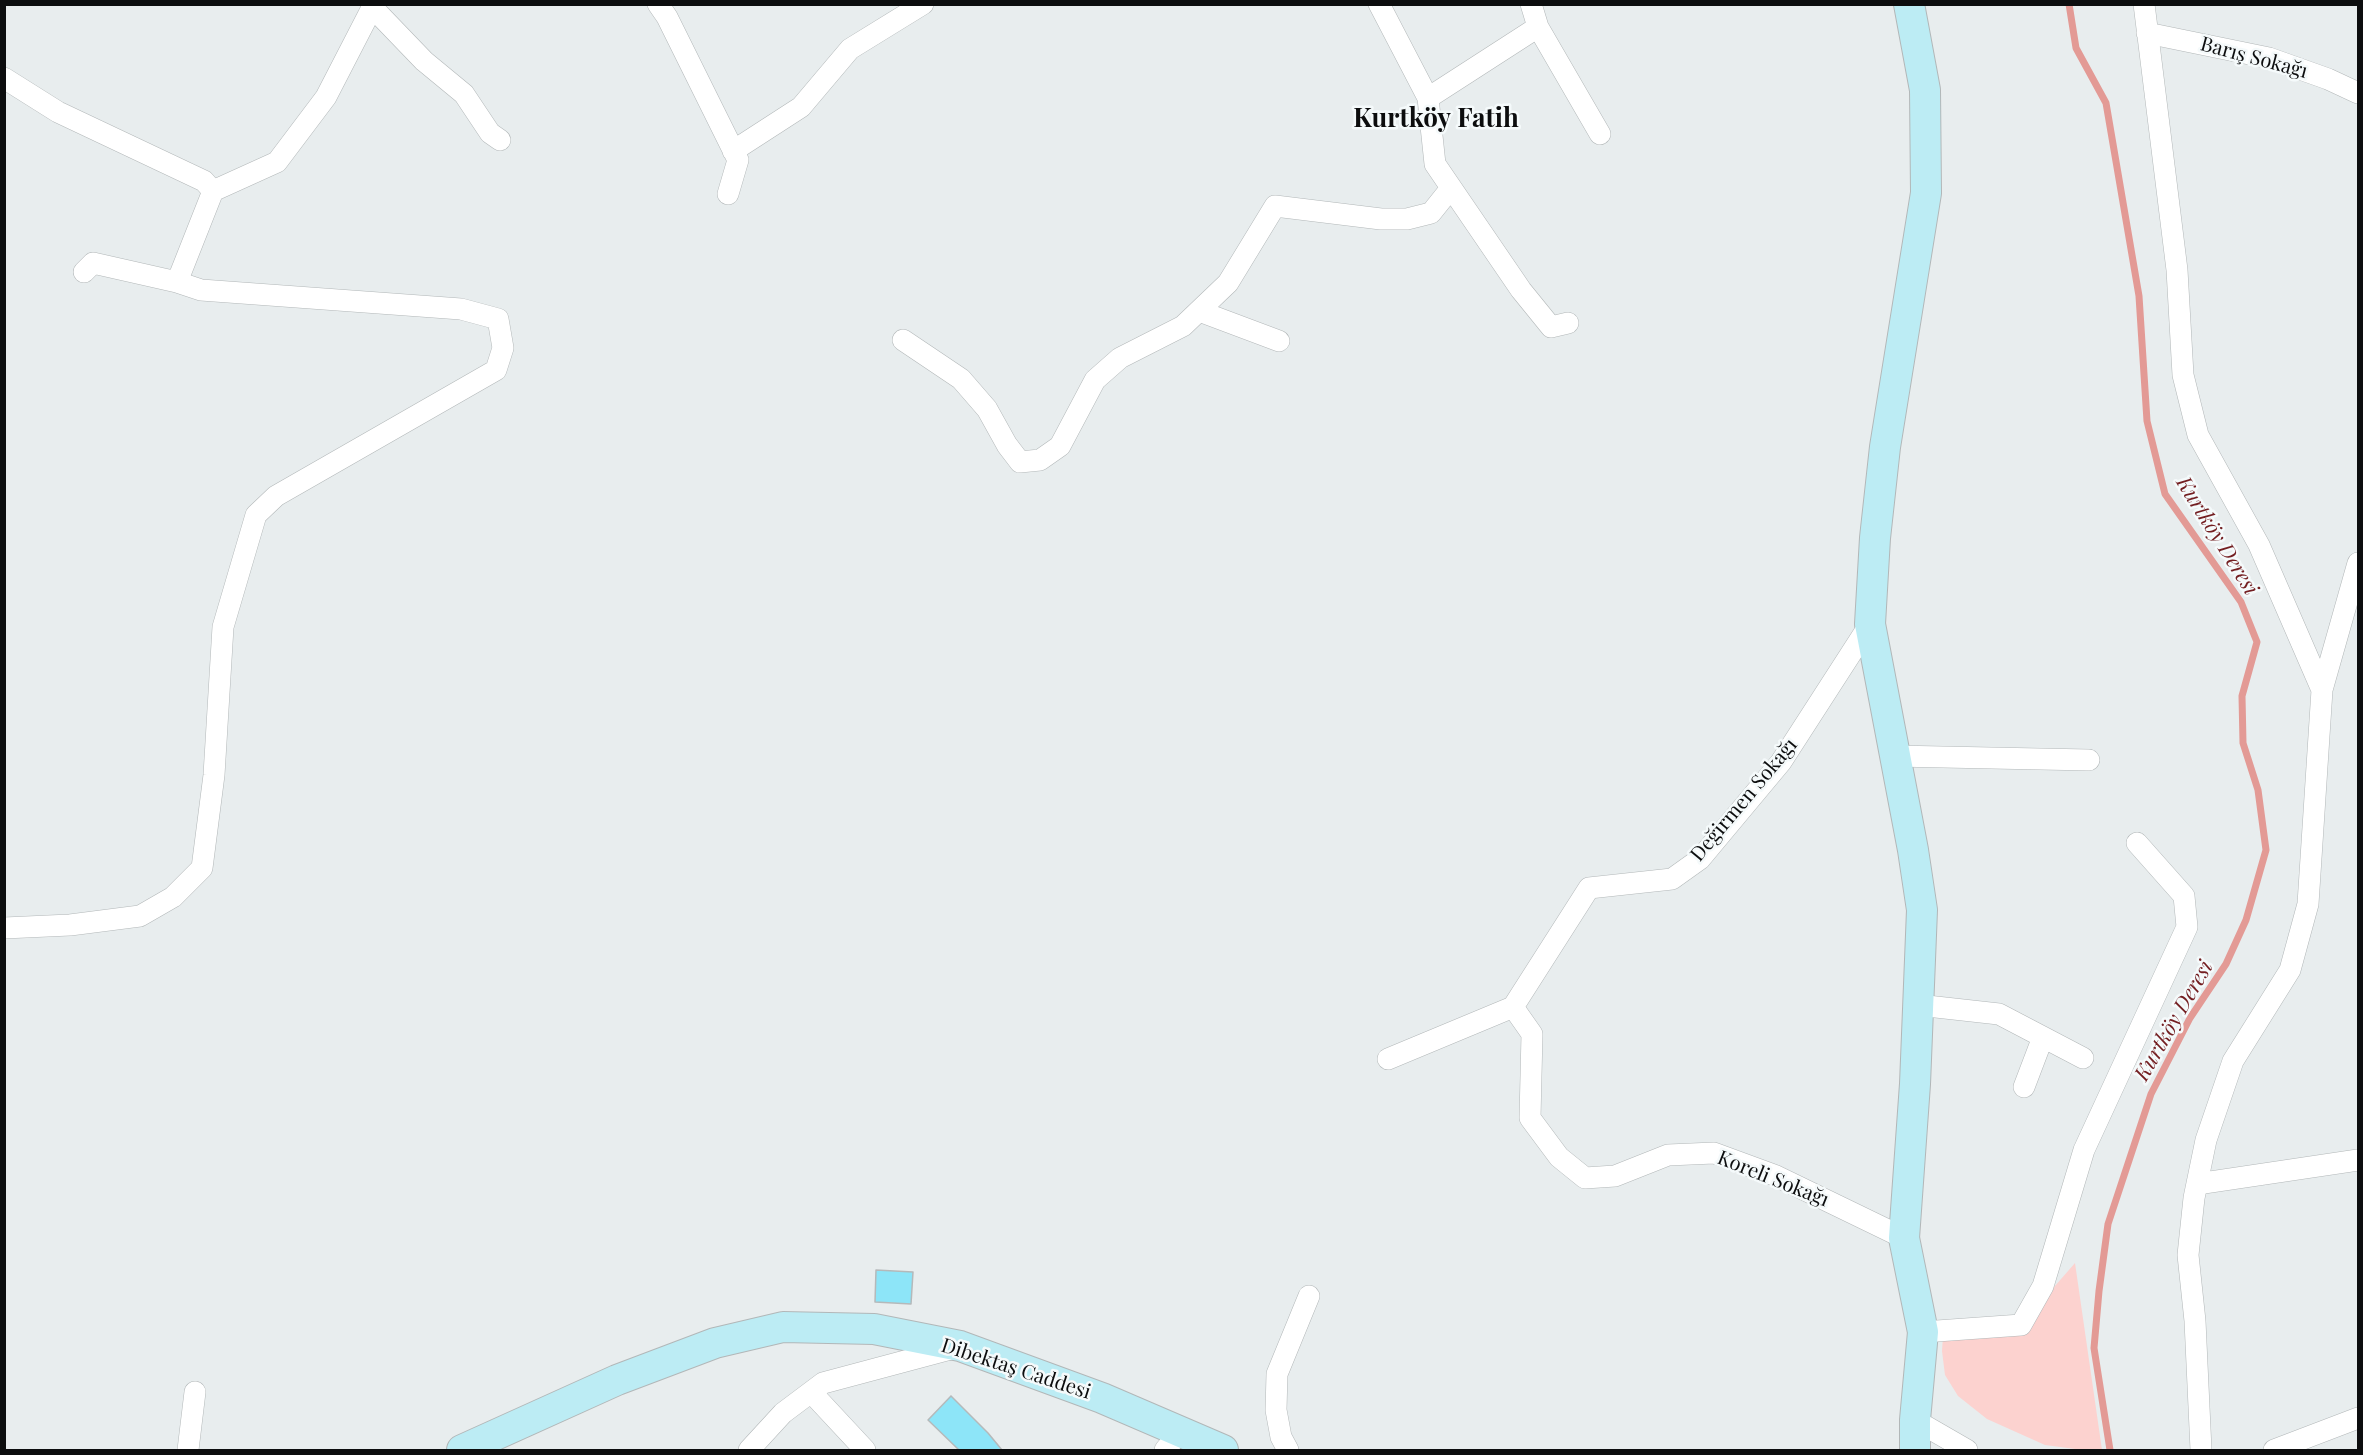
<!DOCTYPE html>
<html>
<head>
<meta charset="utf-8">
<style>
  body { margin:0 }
  #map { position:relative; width:2363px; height:1455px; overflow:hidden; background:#e8edee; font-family:"Playfair Display",serif }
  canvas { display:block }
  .frame { position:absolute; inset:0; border:6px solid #0c0d0e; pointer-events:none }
</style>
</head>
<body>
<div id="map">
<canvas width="2363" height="1455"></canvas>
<div class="frame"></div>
</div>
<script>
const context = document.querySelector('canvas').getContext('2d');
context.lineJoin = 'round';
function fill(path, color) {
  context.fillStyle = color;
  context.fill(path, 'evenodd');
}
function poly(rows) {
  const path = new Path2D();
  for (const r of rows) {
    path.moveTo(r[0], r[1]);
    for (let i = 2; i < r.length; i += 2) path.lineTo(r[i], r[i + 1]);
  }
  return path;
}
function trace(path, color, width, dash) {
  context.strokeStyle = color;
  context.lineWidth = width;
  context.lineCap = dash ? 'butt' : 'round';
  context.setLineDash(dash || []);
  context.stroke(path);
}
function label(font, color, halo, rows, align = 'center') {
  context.font = font + ' "Playfair Display",serif';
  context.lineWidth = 5;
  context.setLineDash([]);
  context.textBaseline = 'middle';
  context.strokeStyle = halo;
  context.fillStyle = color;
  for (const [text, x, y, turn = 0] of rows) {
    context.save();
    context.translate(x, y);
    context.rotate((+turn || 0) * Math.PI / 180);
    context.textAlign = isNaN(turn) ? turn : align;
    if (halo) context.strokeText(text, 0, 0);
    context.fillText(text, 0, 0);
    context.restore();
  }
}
const green = poly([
  [2075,1263,2102,1450,2083,1450,2045,1445,1987,1419,1958,1396,1945,1375,1942,1351,1943,1336,2034,1310]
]);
const stream = poly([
  [2069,4,2076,48,2106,103,2139,296,2147,421,2165,494,2241,602,2257,642,2242,696,2243,743,2258,790,2266,850,2246,920,2226,964,2190,1018,2151,1094,2108,1224,2099,1291,2094,1348,2110,1450]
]);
const building = poly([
  [876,1270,913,1272,911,1304,875,1302,876,1270],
  [951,1396,988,1433,1002,1450,959,1450,928,1420,951,1396]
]);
const street = poly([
  [658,4,667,17,738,160,728,194],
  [1379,4,1428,98,1435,164,1521,290,1551,327,1568,323],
  [1531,4,1538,27],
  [2144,4,2177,270,2183,375,2198,435,2259,545,2322,690,2308,904,2290,970,2233,1061,2206,1140,2194,1198,2188,1255,2195,1321,2201,1450],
  [373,8,424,61,464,94,490,133,500,140],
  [2147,33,2269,58,2328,79,2358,93],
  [4,78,58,112,204,181,213,191],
  [1428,98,1538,27,1600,134],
  [733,151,801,107,850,49,923,4],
  [84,272,93,263,177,282],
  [1199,311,1279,341],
  [903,340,961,379,987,409,1007,445,1020,462,1040,460,1060,446,1095,380,1120,358,1183,326,1228,283,1275,206,1381,219,1407,219,1431,213,1451,188],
  [2322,690,2358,563],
  [1894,756,2089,760],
  [4,928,70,925,140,916,173,897,202,868,214,775,223,627,256,515,276,496,496,370,503,348,498,319,461,309,201,290,177,282,213,191,277,162,326,97,374,4],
  [1918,1005,1999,1014,2083,1058],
  [1513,1007,1532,1034,1530,1118,1559,1157,1585,1178,1615,1176,1668,1155,1714,1153,1774,1175,1904,1238],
  [1388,1059,1513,1007,1589,888,1672,879,1700,859,1781,762,1870,624],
  [2024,1087,2043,1037],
  [2197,1184,2358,1160],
  [1923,1332,2021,1325,2043,1286,2084,1150,2187,927,2184,896,2137,843],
  [811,1392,865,1450],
  [1915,1420,1967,1450],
  [188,1450,195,1392],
  [749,1450,783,1413,823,1383,954,1348],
  [1165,1450,1180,1432],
  [1288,1450,1281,1437,1276,1410,1277,1374,1309,1296],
  [2274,1450,2358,1418]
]);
const secondary = poly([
  [1909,4,1925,90,1926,193,1885,447,1875,538,1870,624,1913,850,1922,910,1915,1084,1904,1238,1923,1332,1915,1420,1915,1450],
  [462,1450,617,1380,715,1343,783,1327,874,1329,960,1346,1102,1398,1223,1450]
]);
const streetNames = [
  ["Barış Sokağı",2254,58,15],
  ["Değirmen Sokağı",1744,800,-50],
  ["Koreli Sokağı",1773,1179,22],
  ["Dibektaş Caddesi",1016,1369,18]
];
const waterNames = [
  ["Kurtköy Deresi",2217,536,58],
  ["Kurtköy Deresi",2174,1021,-60]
];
const districtNames = [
  ["Kurtköy Fatih",1436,119]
];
fill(green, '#fcd2cf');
trace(stream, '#e39a95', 7);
fill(building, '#8de5f8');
trace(building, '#b5b9ba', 1.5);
trace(street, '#b2b7b8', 22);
trace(secondary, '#b2b7b8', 32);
trace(street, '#fff', 21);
trace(secondary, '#bcecf4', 30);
label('20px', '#0c0d0e', '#f5fafb', streetNames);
label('italic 21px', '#731e21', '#f5fafb', waterNames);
label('bold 26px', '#0c0d0e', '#f5fafb', districtNames);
</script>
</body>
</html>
